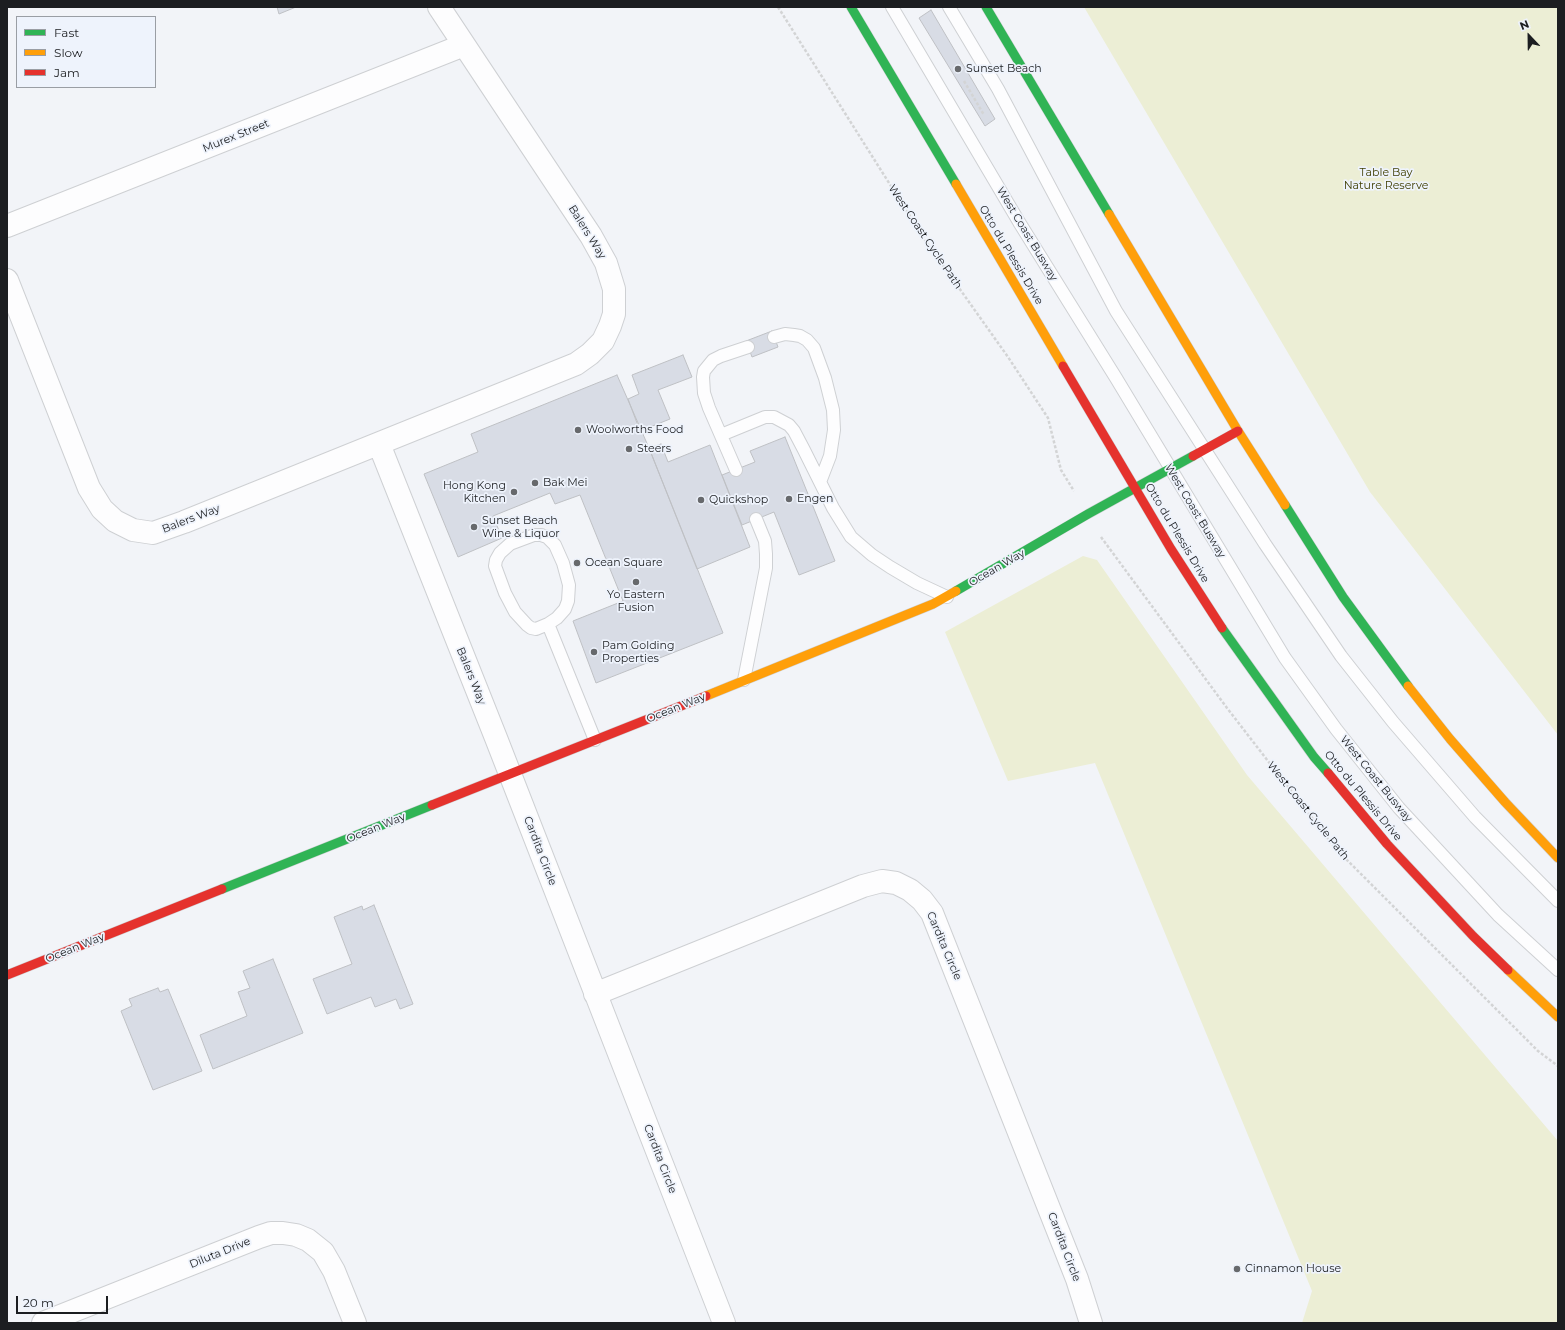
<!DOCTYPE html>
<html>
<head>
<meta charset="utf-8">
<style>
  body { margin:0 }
  #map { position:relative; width:1565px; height:1330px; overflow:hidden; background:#f2f4f8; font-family:Montserrat,sans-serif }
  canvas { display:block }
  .frame { position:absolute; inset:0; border:8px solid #1c1e21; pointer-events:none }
  .legend { position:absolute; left:16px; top:16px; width:140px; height:72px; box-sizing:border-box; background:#eef3fc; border:1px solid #9a9ea4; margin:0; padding:5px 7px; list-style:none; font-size:12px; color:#1c1e21 }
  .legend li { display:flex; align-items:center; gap:8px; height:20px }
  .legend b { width:20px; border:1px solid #9a9ea4 }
  .north { position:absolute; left:1509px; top:16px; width:40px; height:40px; -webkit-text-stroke:3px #eef3fc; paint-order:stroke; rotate:338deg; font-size:11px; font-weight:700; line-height:16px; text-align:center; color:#1c1e21 }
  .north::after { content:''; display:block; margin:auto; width:14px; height:18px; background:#1c1e21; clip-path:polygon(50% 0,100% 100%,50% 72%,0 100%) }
  .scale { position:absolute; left:16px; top:1296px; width:92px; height:18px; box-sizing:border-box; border:2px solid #1c1e21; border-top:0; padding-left:5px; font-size:12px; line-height:14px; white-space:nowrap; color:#1c1e21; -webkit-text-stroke:3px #eef3fc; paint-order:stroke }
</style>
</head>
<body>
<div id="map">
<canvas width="1565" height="1330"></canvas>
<div class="frame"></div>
<ul class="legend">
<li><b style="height:5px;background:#30b455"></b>Fast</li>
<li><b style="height:5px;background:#ff9f0a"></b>Slow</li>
<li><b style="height:5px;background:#e5322d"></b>Jam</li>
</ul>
<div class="north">N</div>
<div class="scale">20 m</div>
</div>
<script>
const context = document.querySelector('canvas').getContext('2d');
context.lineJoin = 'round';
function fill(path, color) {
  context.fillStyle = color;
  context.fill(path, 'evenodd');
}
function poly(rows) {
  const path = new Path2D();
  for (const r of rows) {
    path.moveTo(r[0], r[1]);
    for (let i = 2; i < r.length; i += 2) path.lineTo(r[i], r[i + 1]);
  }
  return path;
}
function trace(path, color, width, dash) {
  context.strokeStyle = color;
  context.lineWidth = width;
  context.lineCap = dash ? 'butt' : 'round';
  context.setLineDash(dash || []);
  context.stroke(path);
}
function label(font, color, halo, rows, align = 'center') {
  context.font = font + ' Montserrat,sans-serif';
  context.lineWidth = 3.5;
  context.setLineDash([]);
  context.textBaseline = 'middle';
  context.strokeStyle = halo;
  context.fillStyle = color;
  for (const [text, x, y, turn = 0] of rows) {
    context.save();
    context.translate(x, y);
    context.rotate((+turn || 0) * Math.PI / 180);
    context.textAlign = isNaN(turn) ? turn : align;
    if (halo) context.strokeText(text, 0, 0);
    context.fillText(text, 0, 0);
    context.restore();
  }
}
const green = poly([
  [1084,7,1558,7,1558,735,1370,492],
  [1083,556,1097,560,1247,775,1558,1141,1558,1323,1302,1323,1312,1291,1095,763,1008,781,945,632]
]);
const building = poly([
  [277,7,296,7,279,14,277,7],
  [931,10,995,119,985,126,919,18,931,10],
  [772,331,778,347,752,357,746,341,772,331],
  [683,355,692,377,658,390,670,419,640,431,628,399,639,394,632,375,683,355],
  [617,375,649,448,723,633,596,683,573,621,623,601,580,495,555,504,550,493,493,516,502,538,458,557,424,474,478,452,471,434,617,375],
  [785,437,835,561,799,575,774,512,742,525,722,475,755,462,750,451,785,437],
  [661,444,668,462,710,445,750,547,697,569,649,448,661,444],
  [374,905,413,1004,400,1009,396,999,375,1007,371,997,327,1014,313,979,352,964,334,917,362,906,363,910,374,905],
  [273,959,303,1033,213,1069,200,1035,247,1016,238,992,250,988,243,971,273,959],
  [158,988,160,992,168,989,202,1071,153,1090,121,1011,132,1006,129,999,158,988]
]);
const path = poly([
  [778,7,925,240,1008,357,1048,418,1061,470,1074,491],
  [964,81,984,115],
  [1101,537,1227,708,1336,849,1538,1051,1558,1066]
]);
const lane = poly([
  [892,7,1019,222,1116,378,1285,658,1336,729,1399,808,1498,915,1558,970],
  [949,7,998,89,1116,311,1265,544,1341,656,1393,722,1475,817,1558,901],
  [774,337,785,334,794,335,800,336,807,340,814,348,825,378,833,410,834,430,830,456,820,482],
  [721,435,765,417,774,417,789,425,794,431,804,450,833,508,851,537,872,555,890,567,917,583,947,597],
  [736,470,709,408,704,393,703,377,704,371,713,360,721,356,748,347],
  [534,535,541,535,547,537,555,545,563,563,569,585,568,601,565,609,557,618,548,624,536,629,531,628,527,625,515,612,505,593,495,566,496,560,500,553,510,544,534,535],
  [548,624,595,740],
  [744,680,766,568,766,554,765,541,756,519]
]);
const street = poly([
  [7,226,464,45],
  [7,280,89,488,102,509,115,521,133,530,153,533,184,522,576,364,590,354,603,341,610,326,614,314,614,289,606,263,591,236,439,7],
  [379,444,496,738,724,1323],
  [595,994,863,886,882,881,896,883,910,890,922,900,932,913,1077,1279,1091,1323],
  [43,1323,259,1237,271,1233,283,1233,296,1235,308,1240,323,1252,334,1271,355,1323]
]);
const fast = poly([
  [851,7,956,184],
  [986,7,1109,214],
  [1285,505,1343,597,1408,686],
  [956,591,1088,514,1193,456],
  [1222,628,1314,757,1328,773],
  [222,889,432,805]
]);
const slow = poly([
  [956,184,1063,366],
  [1109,214,1238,431,1285,505],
  [1408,686,1450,739,1505,802,1558,858],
  [706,696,933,604,956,591],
  [1508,970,1558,1017]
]);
const jam = poly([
  [1063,366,1171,549,1222,628],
  [1193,456,1238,431],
  [1328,773,1387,844,1473,936,1508,970],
  [432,805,706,696],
  [7,975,222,889]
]);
const markers = [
  [958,69,4,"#67696c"],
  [578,430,4,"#67696c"],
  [629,449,4,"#67696c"],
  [535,483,4,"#67696c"],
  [514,492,4,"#67696c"],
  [789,499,4,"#67696c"],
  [701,500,4,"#67696c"],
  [474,527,4,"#67696c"],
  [577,563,4,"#67696c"],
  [636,582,4,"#67696c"],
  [594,652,4,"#67696c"],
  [1237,1269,4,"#67696c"]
];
const poiNames = [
  ["Sunset Beach",966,69],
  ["Woolworths Food",586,430],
  ["Steers",637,449],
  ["Bak Mei",543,483],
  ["Hong Kong",506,486,"right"],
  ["Kitchen",506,499,"right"],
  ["Engen",797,499],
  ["Quickshop",709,500],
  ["Sunset Beach",482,521],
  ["Wine & Liquor",482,534],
  ["Ocean Square",585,563],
  ["Yo Eastern",636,595,"center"],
  ["Fusion",636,608,"center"],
  ["Pam Golding",602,646],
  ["Properties",602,659],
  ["Cinnamon House",1245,1269]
];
const streetNames = [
  ["Murex Street",236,136,-22],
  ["Balers Way",587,232,58],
  ["West Coast Busway",1027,234,59],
  ["West Coast Cycle Path",925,237,56],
  ["Otto du Plessis Drive",1011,255,59],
  ["West Coast Busway",1195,511,59],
  ["Balers Way",191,519,-21],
  ["Otto du Plessis Drive",1177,533,59],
  ["Ocean Way",997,568,-30],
  ["Balers Way",471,676,68],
  ["Ocean Way",676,708,-22],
  ["West Coast Busway",1376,779,51],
  ["Otto du Plessis Drive",1363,796,50],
  ["West Coast Cycle Path",1308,811,51],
  ["Ocean Way",376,828,-22],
  ["Cardita Circle",540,851,69],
  ["Cardita Circle",944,946,67],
  ["Ocean Way",75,948,-22],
  ["Cardita Circle",660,1159,69],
  ["Cardita Circle",1064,1247,69],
  ["Diluta Drive",220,1253,-22]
];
const parkNames = [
  ["Table Bay",1386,173],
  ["Nature Reserve",1386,186]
];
fill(green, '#eceed5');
fill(building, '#d8dce5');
trace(building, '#bec0c4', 1);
trace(lane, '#ced0d3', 14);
trace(street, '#ced0d3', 24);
trace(fast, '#ced0d3', 10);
trace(slow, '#ced0d3', 10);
trace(jam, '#ced0d3', 10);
trace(path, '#d3d4d5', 2.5, [3, 2]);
trace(lane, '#fdfdfe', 12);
trace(street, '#fdfdfe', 22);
trace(fast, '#30b455', 9);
trace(slow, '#ff9f0a', 9);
trace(jam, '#e5322d', 9);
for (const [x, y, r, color] of markers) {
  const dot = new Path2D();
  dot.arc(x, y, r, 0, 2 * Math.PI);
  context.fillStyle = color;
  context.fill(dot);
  trace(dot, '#eef3fc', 1.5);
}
label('11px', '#1c1e21', '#eef3fc', poiNames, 'left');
label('11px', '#1c1e21', '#eef3fc', streetNames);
label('11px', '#414003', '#eef3fc', parkNames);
</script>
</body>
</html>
